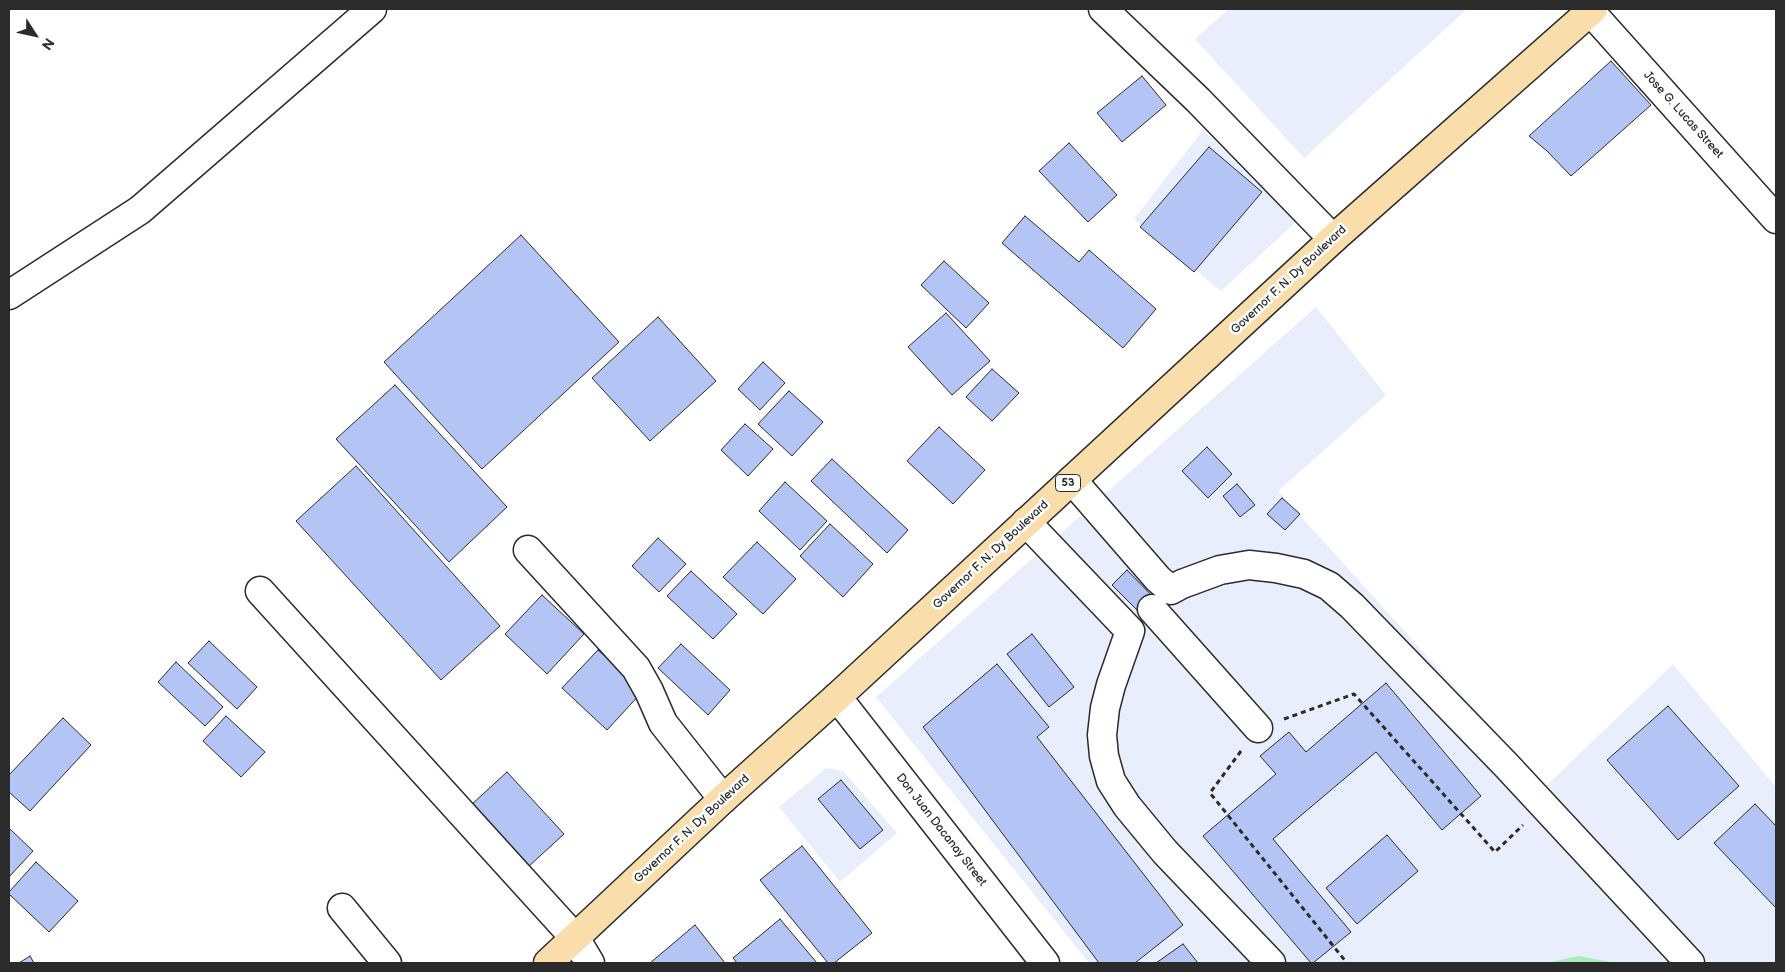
<!DOCTYPE html>
<html>
<head>
<meta charset="utf-8">
<style>
  body { margin:0 }
  #map { position:relative; width:1785px; height:972px; overflow:hidden; background:#fff; font-family:"Balsamiq Sans",sans-serif }
  canvas { display:block }
  .frame { position:absolute; inset:0; border:10px solid #2b2b2b; pointer-events:none }
  .north { position:absolute; left:10px; top:10px; width:50px; height:50px; -webkit-text-stroke:4px #fff; paint-order:stroke; rotate:125deg; font-size:14px; font-weight:700; line-height:20px; text-align:center; color:#2b2b2b }
  .north::after { content:''; display:block; margin:auto; width:18px; height:22px; background:#2b2b2b; clip-path:polygon(50% 0,100% 100%,50% 72%,0 100%) }
</style>
</head>
<body>
<div id="map">
<canvas width="1785" height="972"></canvas>
<div class="frame"></div>
<div class="north">N</div>
</div>
<script>
const context = document.querySelector('canvas').getContext('2d');
context.lineJoin = 'round';
function fill(path, color) {
  context.fillStyle = color;
  context.fill(path, 'evenodd');
}
function poly(rows) {
  const path = new Path2D();
  for (const r of rows) {
    path.moveTo(r[0], r[1]);
    for (let i = 2; i < r.length; i += 2) path.lineTo(r[i], r[i + 1]);
  }
  return path;
}
function trace(path, color, width, dash) {
  context.strokeStyle = color;
  context.lineWidth = width;
  context.lineCap = dash ? 'butt' : 'round';
  context.setLineDash(dash || []);
  context.stroke(path);
}
function label(font, color, halo, rows, align = 'center') {
  context.font = font + ' "Balsamiq Sans",sans-serif';
  context.lineWidth = 5;
  context.setLineDash([]);
  context.textBaseline = 'middle';
  context.strokeStyle = halo;
  context.fillStyle = color;
  for (const [text, x, y, turn = 0] of rows) {
    context.save();
    context.translate(x, y);
    context.rotate((+turn || 0) * Math.PI / 180);
    context.textAlign = isNaN(turn) ? turn : align;
    if (halo) context.strokeText(text, 0, 0);
    context.fillText(text, 0, 0);
    context.restore();
  }
}
const built = poly([
  [1229,9,1467,9,1304,158,1195,39],
  [1203,130,1296,222,1221,291,1134,219],
  [1316,307,1386,395,1278,491,1545,787,1673,664,1776,787,1776,963,1089,963,876,697],
  [826,768,843,771,897,833,840,882,779,807]
]);
const green = poly([
  [1579,956,1615,963,1547,963]
]);
const building = poly([
  [1611,61,1651,105,1571,176,1547,151,1529,136,1611,61],
  [1142,76,1166,105,1122,142,1097,113,1142,76],
  [1069,143,1117,195,1088,222,1039,171,1069,143],
  [1209,147,1262,192,1194,272,1140,227,1209,147],
  [1025,216,1079,262,1089,250,1156,309,1123,348,1002,243,1025,216],
  [521,235,619,342,482,469,384,362,521,235],
  [944,261,989,303,966,328,921,285,944,261],
  [946,313,990,361,952,395,908,347,946,313],
  [658,317,716,381,650,441,592,378,658,317],
  [763,362,785,383,760,410,738,389,763,362],
  [992,369,1019,393,992,421,966,397,992,369],
  [395,385,507,507,449,562,336,439,395,385],
  [789,391,823,422,792,456,758,424,789,391],
  [745,424,773,449,748,476,721,450,745,424],
  [939,427,985,470,953,504,907,461,939,427],
  [1207,447,1232,474,1208,498,1182,471,1207,447],
  [832,459,908,530,887,553,811,481,832,459],
  [356,466,500,626,441,680,296,521,356,466],
  [785,482,827,521,800,550,759,511,785,482],
  [1237,484,1255,505,1240,517,1223,496,1237,484],
  [1282,498,1300,514,1285,530,1267,514,1282,498],
  [830,524,873,564,843,597,800,556,830,524],
  [658,538,686,564,659,592,632,566,658,538],
  [757,542,796,579,763,614,723,577,757,542],
  [1127,570,1156,600,1141,614,1112,585,1127,570],
  [691,571,737,614,713,639,667,596,691,571],
  [542,595,584,634,547,674,505,634,542,595],
  [1032,634,1074,687,1049,707,1007,654,1032,634],
  [209,641,257,687,237,709,188,663,209,641],
  [681,644,730,690,708,715,658,668,681,644],
  [598,650,643,691,607,730,562,688,598,650],
  [176,662,223,707,205,726,158,682,176,662],
  [997,664,1049,727,1037,737,1183,925,1135,963,1099,963,923,727,997,664],
  [1386,683,1481,796,1442,830,1376,752,1273,839,1351,932,1313,963,1311,963,1203,836,1276,774,1260,756,1289,732,1306,752,1386,683],
  [1668,706,1739,786,1678,840,1607,760,1668,706],
  [226,716,265,752,241,777,203,741,226,716],
  [63,718,91,745,30,811,9,792,9,775,63,718],
  [507,772,564,834,528,867,471,805,507,772],
  [841,780,883,830,860,849,818,799,841,780],
  [1755,804,1776,826,1776,908,1714,843,1755,804],
  [9,828,33,851,9,877,9,828],
  [1387,835,1418,871,1357,924,1326,888,1387,835],
  [802,846,872,933,834,963,828,963,760,880,802,846],
  [36,862,78,901,49,932,9,894,9,892,36,862],
  [780,919,817,963,737,963,733,958,780,919],
  [695,925,725,963,650,963,695,925],
  [1183,944,1198,963,1156,963,1183,944],
  [30,956,34,963,19,963,30,956]
]);
const path = poly([
  [1284,719,1354,694,1495,852,1523,825],
  [1241,751,1210,793,1347,963]
]);
const minor = poly([
  [1103,9,1198,100,1333,239],
  [1590,11,1776,219],
  [9,295,140,210,372,9],
  [1072,480,1158,579,1171,590,1182,584,1220,570,1249,565,1276,568,1304,574,1329,586,1352,606,1506,765,1690,963],
  [1026,522,1130,631,1111,685,1105,708,1102,735,1104,756,1111,781,1127,806,1165,852,1271,963],
  [528,550,636,668,649,691,663,723,723,799],
  [260,591,575,938,590,963],
  [1152,609,1258,728],
  [837,697,1045,963],
  [342,908,387,963]
]);
const highway = poly([
  [548,963,723,799,837,697,1333,239,1593,9]
]);
const shields = [
  [1068,483,25]
];
const shieldNames = [
  ["53",1068,483]
];
const streetNames = [
  ["Jose G. Lucas Street",1683,115,48],
  ["Governor F. N. Dy Boulevard",1289,280,-43],
  ["Governor F. N. Dy Boulevard",991,555,-43],
  ["Governor F. N. Dy Boulevard",692,829,-43],
  ["Don Juan Dacanay Street",941,830,52]
];
fill(built, '#e8eefc');
fill(green, '#a9ecb6');
fill(building, '#b4c5f5');
trace(building, '#2b2b2b', 1);
trace(minor, '#2b2b2b', 31);
trace(highway, '#2b2b2b', 31);
trace(path, '#2b2b2b', 3, [5, 4]);
trace(minor, '#fff', 28);
trace(highway, '#f9deab', 28);
for (const [x, y, w] of shields) {
  const box = new Path2D();
  box.roundRect(x - w / 2, y - 8.5, w, 17, 4);
  context.fillStyle = '#fff';
  context.fill(box);
  trace(box, '#2b2b2b', 1);
}
label('bold 11px', '#2b2b2b', null, shieldNames);
label('12px', '#2b2b2b', '#fff', streetNames);
</script>
</body>
</html>
